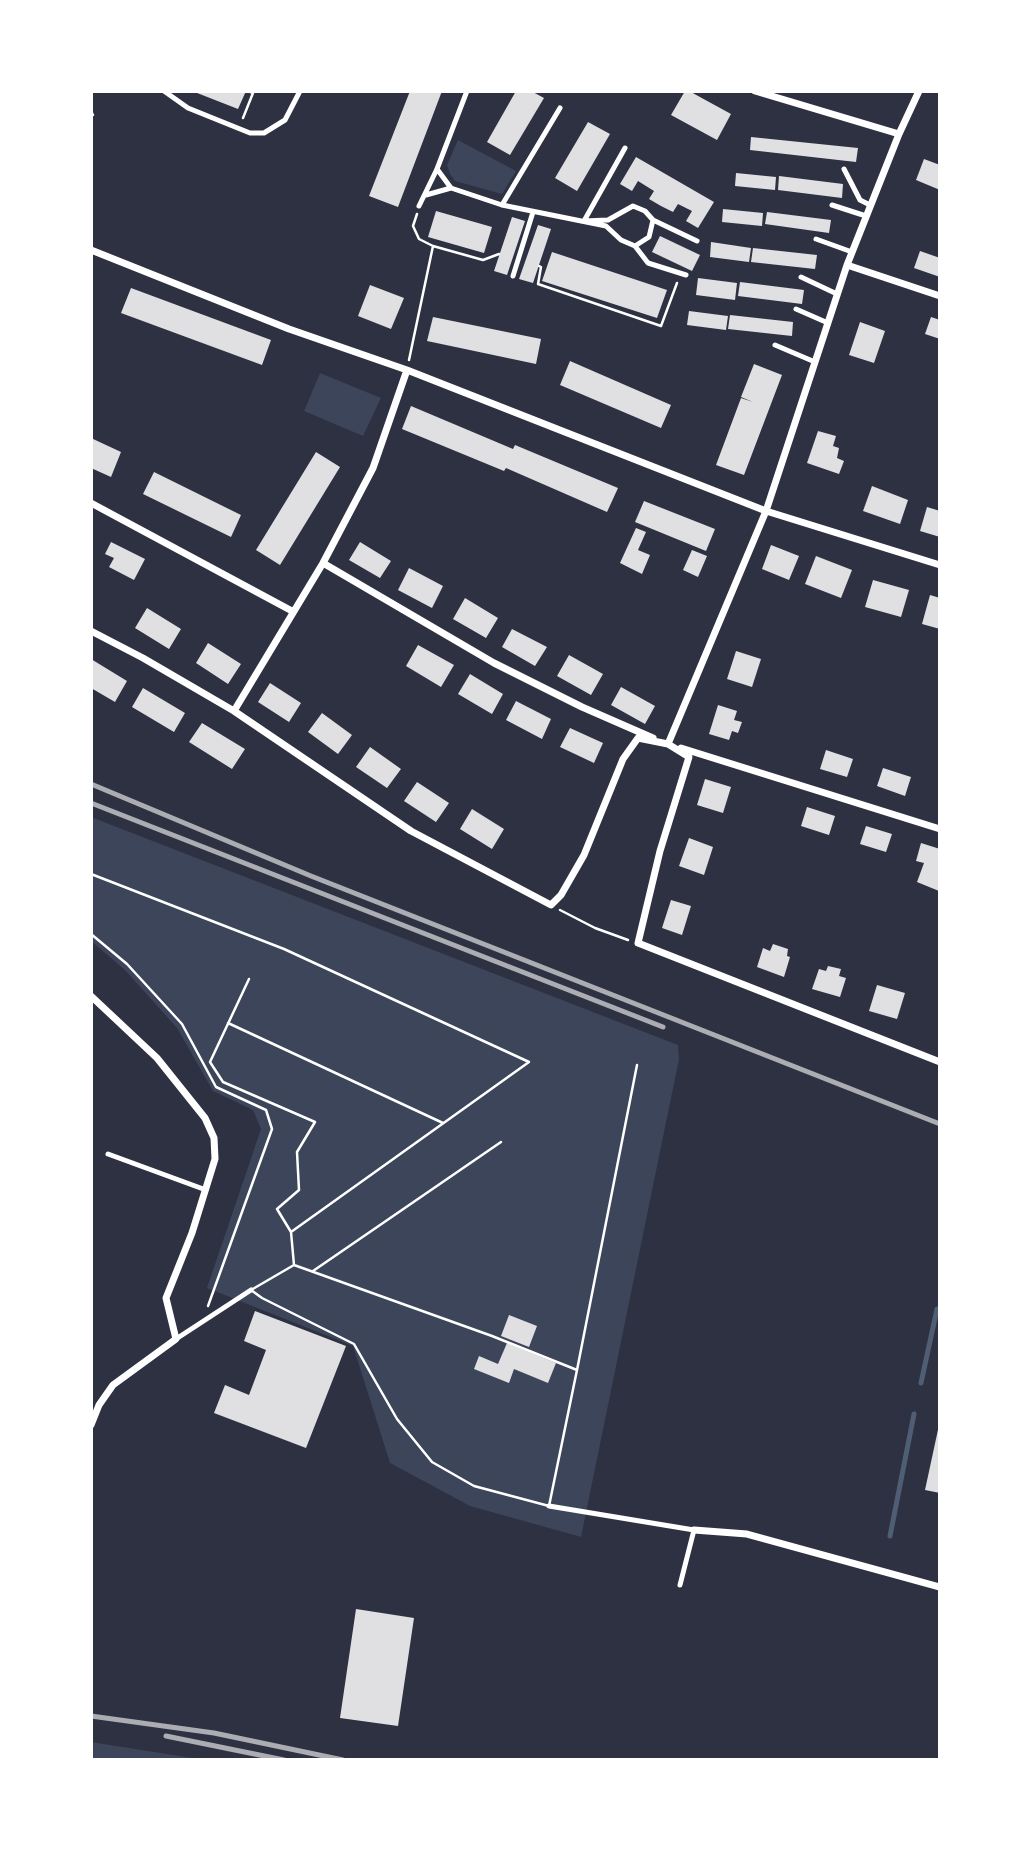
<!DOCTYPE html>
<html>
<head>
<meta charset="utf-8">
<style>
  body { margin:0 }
  #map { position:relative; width:1031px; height:1851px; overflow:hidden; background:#2d3142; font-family:"PT Sans",sans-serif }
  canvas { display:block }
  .frame { position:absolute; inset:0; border:93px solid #fff; pointer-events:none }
</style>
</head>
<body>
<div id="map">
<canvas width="1031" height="1851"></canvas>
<div class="frame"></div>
</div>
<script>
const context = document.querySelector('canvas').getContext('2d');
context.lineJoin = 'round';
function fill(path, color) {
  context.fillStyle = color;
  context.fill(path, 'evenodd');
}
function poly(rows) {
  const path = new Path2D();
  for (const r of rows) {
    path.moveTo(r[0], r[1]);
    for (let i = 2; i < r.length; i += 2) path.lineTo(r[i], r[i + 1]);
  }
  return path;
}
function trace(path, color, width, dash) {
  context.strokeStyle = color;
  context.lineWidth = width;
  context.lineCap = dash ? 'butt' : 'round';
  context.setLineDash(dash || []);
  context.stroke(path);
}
const green = poly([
  [458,140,516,171,502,194,455,181,450,174,447,165],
  [320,373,381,398,363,436,304,411],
  [91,817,678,1045,679,1059,581,1537,470,1506,390,1463,353,1346,207,1288,261,1129,253,1110,213,1091,177,1028,125,970,91,941],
  [91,1742,205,1760,91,1760]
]);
const stream = poly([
  [921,1383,937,1309],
  [890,1536,914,1414]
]);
const building = poly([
  [192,91,246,91,238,109],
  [410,91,442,91,398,207,369,196],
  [516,91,531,91,544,98,510,155,487,142],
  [685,91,689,91,731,114,717,140,671,115],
  [588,122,610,134,577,191,555,178],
  [751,137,858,148,856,162,750,150],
  [636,157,714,202,698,228,686,221,692,211,678,204,673,212,661,206,649,199,654,191,638,181,632,191,620,184],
  [924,159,940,165,940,190,916,180],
  [736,173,776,177,775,190,735,186],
  [779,176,843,184,842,198,778,190],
  [723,209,763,213,762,226,722,222],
  [436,211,492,227,484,253,428,237],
  [767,212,831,220,829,233,765,224],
  [512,217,525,221,507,275,494,271],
  [538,225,551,229,533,283,519,279],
  [660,236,700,255,692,271,652,252],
  [711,242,751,248,749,262,710,257],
  [753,248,817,255,815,269,751,262],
  [920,251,940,258,940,277,914,268],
  [552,252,667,290,657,318,542,281],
  [698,278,737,283,735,300,696,295],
  [740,282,804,290,802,304,738,296],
  [370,285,404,298,391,329,358,316],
  [131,288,271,340,262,365,121,313],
  [689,311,728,316,726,330,687,325],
  [730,315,793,322,792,336,728,329],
  [433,317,541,339,536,364,427,341],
  [931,317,940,320,940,339,925,334],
  [860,322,885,331,874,363,849,355],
  [570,361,671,405,661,428,560,385],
  [754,364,782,375,744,475,716,465,741,398,753,402,741,397],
  [411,406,513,449,515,445,618,488,607,512,506,468,504,471,402,429],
  [818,431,836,436,833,446,839,448,837,458,844,461,839,474,807,463],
  [91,438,121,452,111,477,91,468],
  [316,452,340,467,280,565,256,550],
  [154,472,241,515,231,537,143,494],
  [872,486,908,500,900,524,863,511],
  [644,501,715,529,706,551,635,522],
  [927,507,940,511,940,537,920,531],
  [636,528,646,532,638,550,650,555,642,574,620,563],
  [111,542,145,559,134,580,109,567,114,558,105,554],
  [360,542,391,561,380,578,349,560],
  [771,545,799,556,789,580,762,569],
  [692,550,707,556,698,577,683,570],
  [816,556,852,570,841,598,805,584],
  [409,568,443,586,432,608,398,590],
  [873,580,909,590,901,617,865,607],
  [930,595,940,598,940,629,922,624],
  [465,598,498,618,486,638,453,619],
  [147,608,181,629,169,649,135,628],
  [512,629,547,647,535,666,502,647],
  [208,643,241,664,228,684,196,663],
  [418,645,454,665,441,687,406,666],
  [736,651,761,659,752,687,727,679],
  [569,655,603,674,591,695,557,676],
  [91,659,127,681,115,702,91,688],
  [470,674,503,694,492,714,458,694],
  [270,683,301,703,289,722,258,702],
  [621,687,655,706,645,724,611,705],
  [143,688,185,713,174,732,132,707],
  [516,701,551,719,542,739,506,720],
  [718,705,737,711,734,720,742,722,738,733,732,731,729,740,709,734],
  [322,713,352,735,338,754,308,732],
  [202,723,245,749,232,769,189,742],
  [570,728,603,743,594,763,560,747],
  [370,747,401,769,387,788,356,767],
  [826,750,853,759,847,777,820,769],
  [883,768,911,777,905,796,877,786],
  [705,779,731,787,723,813,697,805],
  [417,782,449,803,436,822,404,801],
  [807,807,835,816,829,835,801,826],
  [472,809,504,829,492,849,460,829],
  [866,826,892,834,886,852,860,844],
  [689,838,713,847,704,875,679,866],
  [921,843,940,849,939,891,917,882,924,863,916,861],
  [671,900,691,906,682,935,662,928],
  [773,944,788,949,787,956,790,957,784,977,757,967,763,948,770,951],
  [828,966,841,969,839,976,846,978,840,997,812,989,819,969,826,971],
  [877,985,905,993,897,1019,869,1011],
  [255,1311,346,1346,306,1448,214,1413,225,1385,249,1395,266,1350,244,1341],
  [509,1315,537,1326,529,1347,501,1336],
  [507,1343,556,1363,548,1383,514,1369,509,1383,474,1369,479,1356,498,1364],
  [939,1425,940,1426,940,1493,925,1490],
  [356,1609,414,1618,398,1726,340,1718]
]);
const path = poly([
  [91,111,93,115],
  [243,118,253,93,248,91],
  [433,246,483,260,499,254],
  [539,266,541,267,538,284,661,326,677,283],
  [409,360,433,246,419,239,413,226,417,214],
  [91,874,284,949,529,1062,291,1232,294,1265],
  [560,910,595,928,628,940],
  [91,934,127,964,182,1024,216,1087,266,1110,272,1129,208,1306],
  [249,979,210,1062,223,1082,315,1122,297,1152,299,1190,277,1209,291,1232],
  [228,1023,443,1123],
  [294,1265,492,1336,577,1370,549,1506,474,1486,432,1462,397,1419,354,1344,262,1298,251,1290,294,1265],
  [313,1271,501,1142],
  [577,1370,637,1065]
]);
const service = poly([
  [164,91,188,108,250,133,264,133,285,120,300,91],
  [437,169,451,188,502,205,606,226,621,240,635,246,649,237,653,220,645,211,633,206,608,220,584,221],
  [844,169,860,200,870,205],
  [426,195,451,188],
  [502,205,560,108],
  [832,205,866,216],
  [419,206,437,169,467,91],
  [653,220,697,241],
  [584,221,625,148],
  [816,239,852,252],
  [635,246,648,263,686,275],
  [513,276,533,212],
  [801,277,837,294],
  [796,309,828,323],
  [775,345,815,362],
  [108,1154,206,1190],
  [176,1339,251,1290],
  [549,1506,694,1530,680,1585]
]);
const minor = poly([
  [755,91,899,134],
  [919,91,899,134,847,265,766,511,668,744,689,757,660,851,638,943,940,1062],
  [91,250,289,329,407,370,766,511,940,565],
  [847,265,940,296],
  [91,503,292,611],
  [323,563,494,663,582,707,653,738],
  [91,631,143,658,234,711,411,831,551,905,561,895,584,855,623,759,638,738,668,744],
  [234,711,323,563,373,468,407,370],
  [681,748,940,829],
  [91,996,157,1058,205,1118,214,1138,215,1159,192,1233,166,1298,176,1339,113,1385,99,1405,91,1425],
  [694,1530,747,1534,940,1587]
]);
const rail = poly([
  [91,784,311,876,940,1124],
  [91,803,663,1027],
  [91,1716,214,1733,343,1760],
  [166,1736,284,1760]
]);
fill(green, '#3c4559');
trace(stream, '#4f5d75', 5);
fill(building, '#e0e0e3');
trace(path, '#fff', 2.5);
trace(service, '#fff', 5);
trace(minor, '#fff', 7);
trace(rail, '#abadb3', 5);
</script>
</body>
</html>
